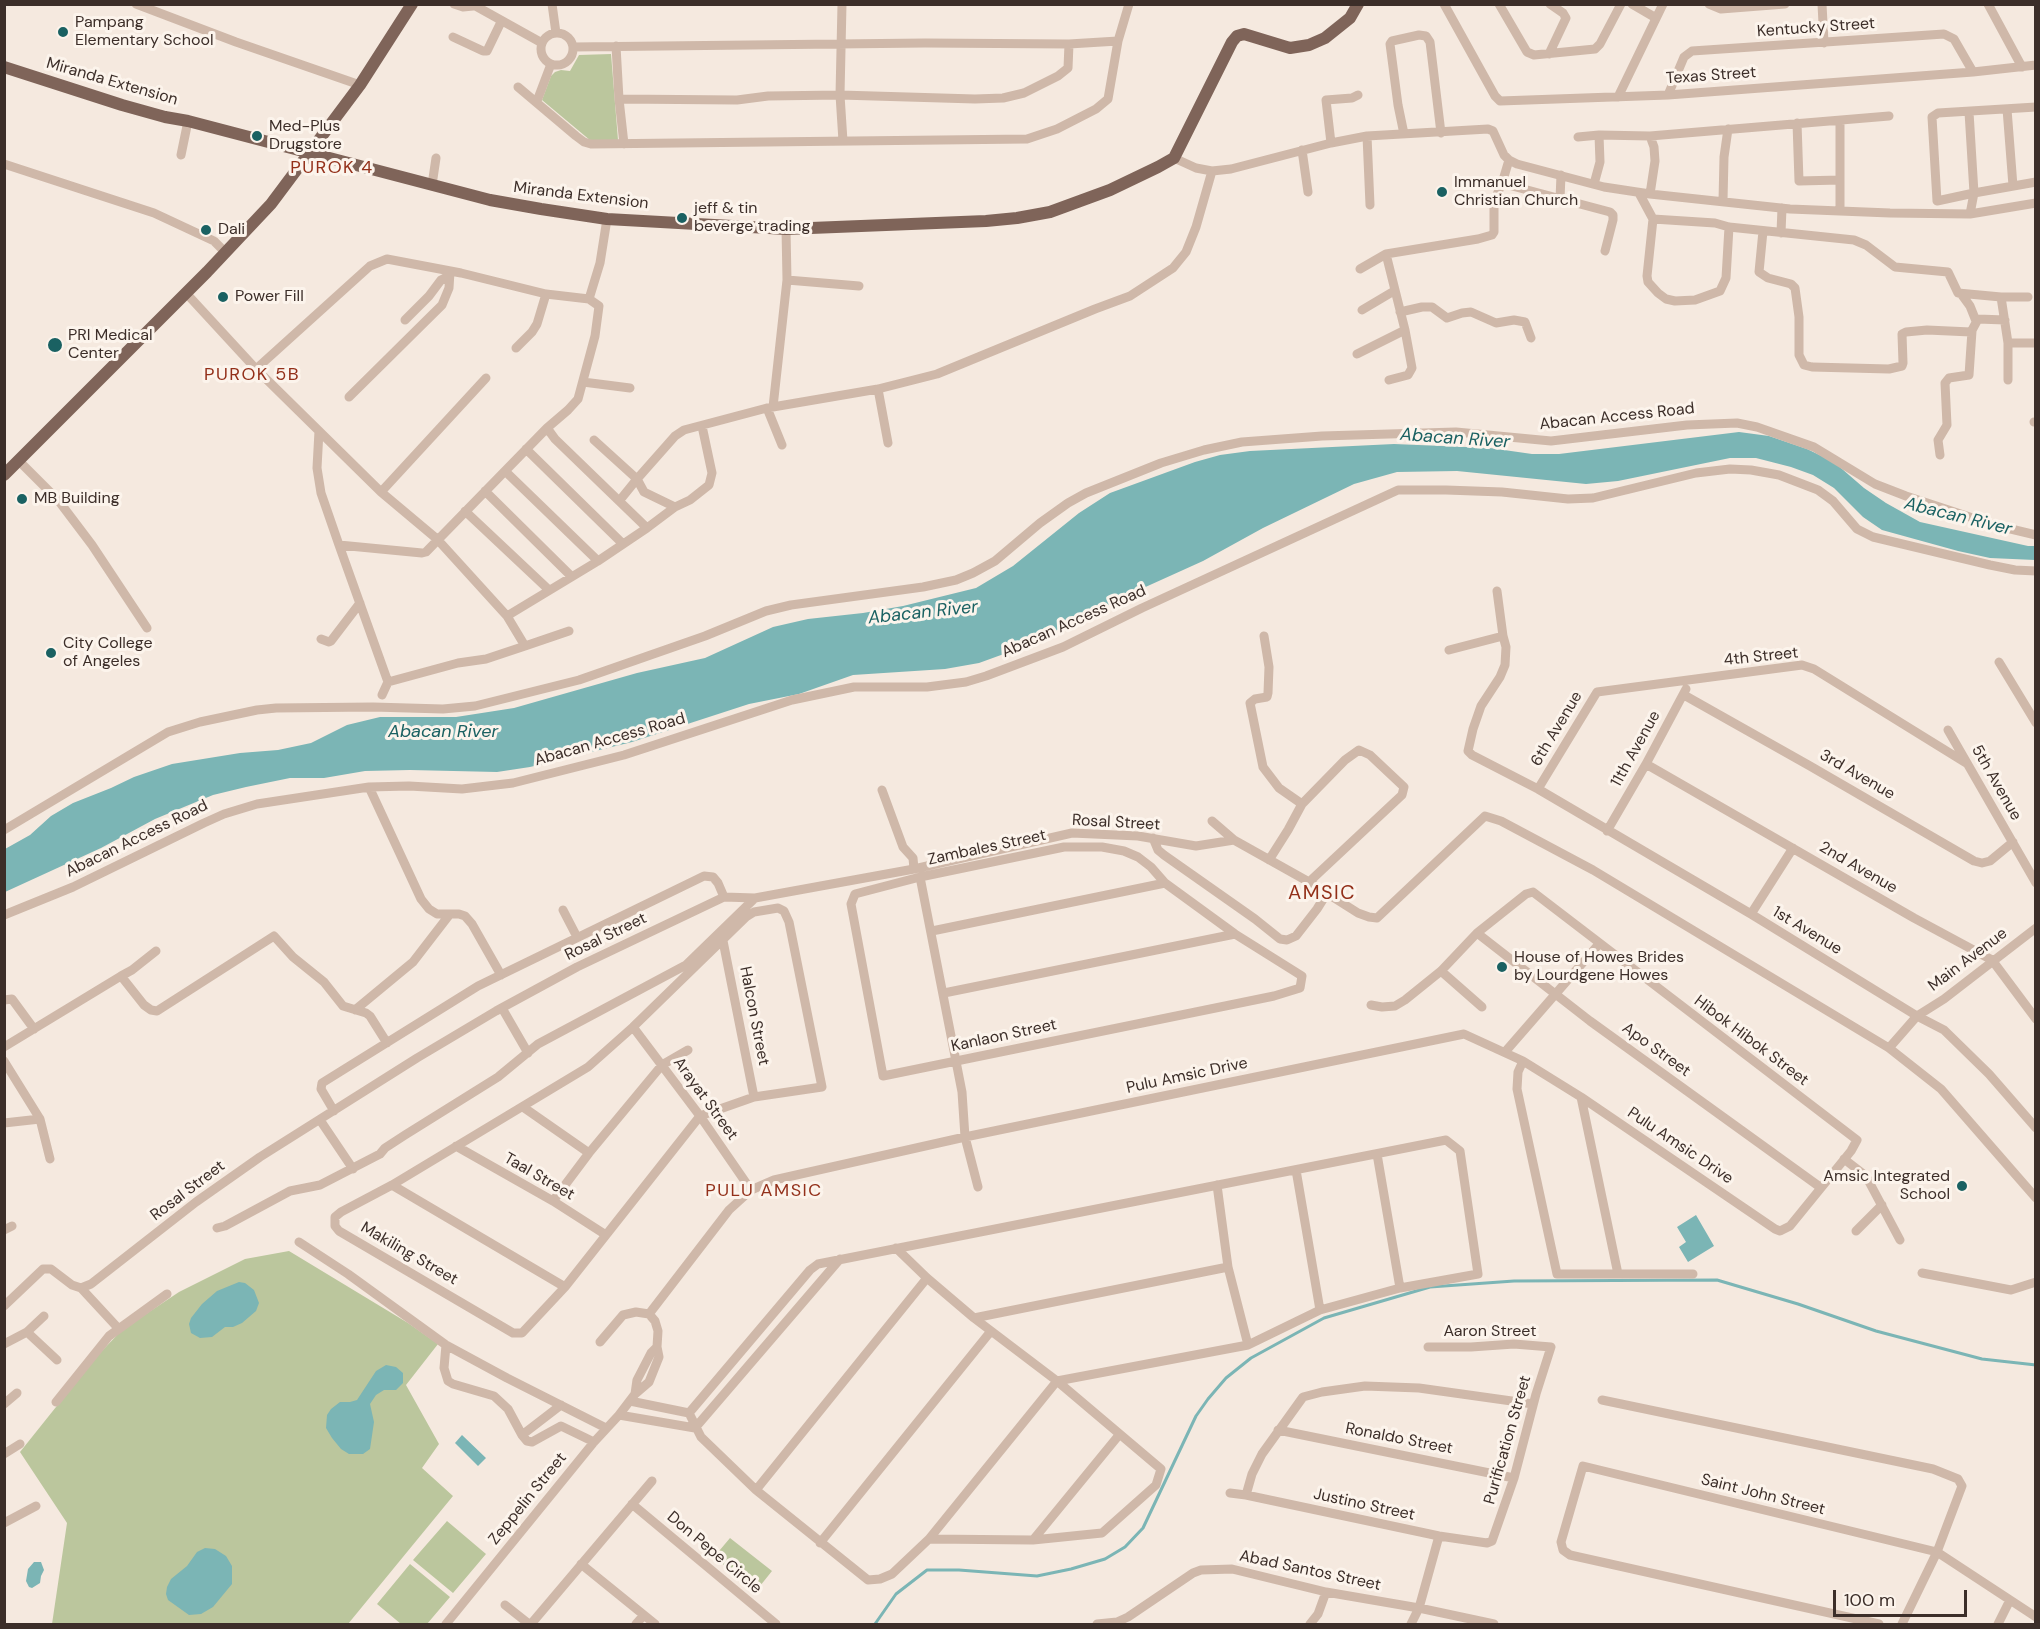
<!DOCTYPE html>
<html>
<head>
<meta charset="utf-8">
<style>
  body { margin:0 }
  #map { position:relative; width:2040px; height:1629px; overflow:hidden; background:#f5e9df; font-family:"DM Sans",sans-serif }
  canvas { display:block }
  .frame { position:absolute; inset:0; border:6px solid #3c2e29; pointer-events:none }
  .scale { position:absolute; left:1833px; top:1590px; width:134px; height:27px; box-sizing:border-box; border:3px solid #3c2e29; border-top:0; padding-left:8px; font-size:18px; line-height:21px; white-space:nowrap; color:#3c2e29; -webkit-text-stroke:4px #fcf4ec; paint-order:stroke }
</style>
</head>
<body>
<div id="map">
<canvas width="2040" height="1629"></canvas>
<div class="frame"></div>
<div class="scale">100 m</div>
</div>
<script>
const context = document.querySelector('canvas').getContext('2d');
context.lineJoin = 'round';
function fill(path, color) {
  context.fillStyle = color;
  context.fill(path, 'evenodd');
}
function poly(rows) {
  const path = new Path2D();
  for (const r of rows) {
    if (r.length === 3) {
      path.moveTo(r[0] + r[2], r[1]);
      path.arc(r[0], r[1], r[2], 0, 2 * Math.PI);
      continue;
    }
    path.moveTo(r[0], r[1]);
    for (let i = 2; i < r.length; i += 2) path.lineTo(r[i], r[i + 1]);
  }
  return path;
}
function trace(path, color, width, dash) {
  context.strokeStyle = color;
  context.lineWidth = width;
  context.lineCap = dash ? 'butt' : 'round';
  context.setLineDash(dash || []);
  context.stroke(path);
}
function label(font, color, halo, rows, align = 'center') {
  context.font = font + ' "DM Sans",sans-serif';
  context.lineWidth = 6;
  context.setLineDash([]);
  context.textBaseline = 'middle';
  context.strokeStyle = halo;
  context.fillStyle = color;
  for (const [text, x, y, turn = 0] of rows) {
    context.save();
    context.translate(x, y);
    context.rotate((+turn || 0) * Math.PI / 180);
    context.textAlign = isNaN(turn) ? turn : align;
    if (halo) context.strokeText(text, 0, 0);
    context.fillText(text, 0, 0);
    context.restore();
  }
}
const green = poly([
  [611,54,618,140,591,141,542,100,551,76,555,72,561,70,570,71,579,55],
  [289,1251,408,1323,438,1344,406,1385,439,1444,422,1468,453,1496,348,1624,52,1624,67,1523,20,1452,96,1357,122,1330,179,1292,245,1259],
  [447,1521,486,1554,453,1593,413,1560],
  [730,1538,772,1571,756,1591,714,1557],
  [410,1564,450,1597,427,1624,401,1624,377,1604]
]);
const water = poly([
  [1739,432,1769,436,1807,449,1834,462,1864,488,1886,503,1920,522,2028,546,2035,546,2035,560,1990,558,1958,551,1882,530,1863,517,1834,488,1813,475,1791,467,1756,458,1730,458,1618,481,1586,484,1457,471,1397,472,1354,484,1263,528,1203,561,1130,594,1023,647,979,663,945,669,853,675,799,694,749,704,632,742,530,767,497,772,410,770,365,771,324,778,290,778,246,787,213,795,155,819,101,848,5,892,5,849,30,835,51,816,73,803,111,788,134,777,172,764,240,753,278,750,311,743,347,725,380,717,456,717,514,708,637,673,705,658,773,627,808,619,863,613,903,606,976,588,1013,566,1079,513,1110,493,1195,462,1220,455,1250,451,1394,444,1490,448,1532,454,1559,454],
  [1696,1215,1714,1246,1688,1262,1679,1247,1686,1242,1677,1227],
  [239,1282,245,1283,254,1290,259,1303,256,1311,242,1323,233,1327,225,1327,212,1337,200,1338,191,1333,189,1324,191,1318,202,1304,217,1291],
  [386,1365,396,1367,403,1373,403,1383,396,1390,384,1390,376,1395,370,1404,374,1422,370,1449,363,1454,349,1454,341,1449,332,1438,326,1428,327,1415,331,1409,340,1402,350,1402,357,1400,376,1371],
  [462,1435,486,1458,478,1466,455,1443],
  [205,1548,215,1549,226,1556,232,1566,232,1584,213,1607,201,1614,189,1615,168,1600,166,1594,167,1587,171,1579,187,1566,197,1552],
  [34,1562,41,1562,44,1570,41,1576,40,1583,32,1588,29,1587,26,1581,28,1569]
]);
const stream = poly([
  [875,1624,896,1594,927,1570,959,1570,1037,1576,1071,1569,1105,1559,1125,1547,1143,1528,1196,1416,1208,1399,1226,1378,1251,1358,1324,1318,1430,1287,1514,1281,1717,1280,1798,1304,1876,1331,1982,1359,2036,1365]
]);
const minor = poly([
  [136,4,236,42,360,85],
  [454,4,463,7,473,6],
  [472,4,542,43],
  [552,4,556,33],
  [842,4,840,95,843,141],
  [1444,4,1495,96,1500,101,1668,95,1973,72,2036,65],
  [1499,4,1527,52,1534,55,1595,49,1600,44,1621,4],
  [1632,4,1656,18],
  [1709,4,1721,9,1785,4],
  [1822,4,1824,43],
  [1988,4,2022,67],
  [557,49,16],
  [453,37,483,51,487,51,501,22],
  [616,46,619,99,624,144],
  [573,47,925,43,1069,44,1118,41],
  [1549,54,1566,18,1563,13,1550,4],
  [518,87,576,136,584,142,591,144,1027,139,1057,129,1096,109,1108,99,1118,41,1129,4],
  [1668,95,1684,57,1692,51,1944,34,1954,39,1973,72],
  [1618,97,1663,4],
  [619,99,737,100,768,96,840,95,975,99,1003,98,1024,93,1058,76,1068,68,1069,44],
  [537,101,551,64],
  [2007,109,2013,186],
  [1969,112,1974,193,2036,182],
  [1797,123,1799,181,1840,180],
  [1404,134,1398,105,1390,44,1392,41,1419,35,1426,36,1430,42,1441,133],
  [1367,136,1370,205],
  [1578,137,1599,135,1650,136,1889,116],
  [1331,143,1326,100,1352,98,1358,95],
  [1302,150,1308,192],
  [181,155,188,121],
  [1174,158,1196,168,1212,171,1231,169,1331,143,1367,136,1488,129,1493,131,1504,155,1509,160,1517,164,1604,187,1650,194,1790,209,1890,213,1970,214,2036,203],
  [4,164,154,213,214,241,226,253],
  [1501,183,1610,212,1613,215,1613,220,1605,251],
  [1594,184,1600,162,1599,135],
  [432,185,436,158],
  [1639,193,1653,219,1715,223,1729,227,1854,240,1866,245,1895,267,1948,272,1958,293,2001,297,2008,343,2008,380],
  [1650,194,1655,161,1654,147,1650,136],
  [1560,199,1561,175],
  [1723,201,1724,157,1728,129],
  [1840,211,1840,121],
  [1970,214,1974,193,1937,201,1932,117,1938,113,2036,107],
  [1653,219,1647,276,1648,282,1658,293,1666,299,1675,301,1695,300,1720,291,1726,278,1729,227],
  [1763,231,1759,272,1768,278,1791,284,1795,288,1799,317,1799,355,1804,365,1812,367,1889,369,1902,366,1903,363,1902,334,1906,332,1927,330,1971,332,1978,319,2005,320],
  [1781,233,1782,208],
  [1386,254,1405,330,1412,368,1408,375,1389,380],
  [1360,269,1386,254,1478,239,1492,235,1494,232,1494,202,1503,180,1509,160],
  [787,280,859,286],
  [186,293,256,369,381,492,437,539,507,616,525,646,569,631],
  [1962,295,1970,306,1976,321],
  [2001,297,2028,297],
  [589,299,600,263,607,219],
  [1362,310,1394,291],
  [1400,312,1422,307,1432,307,1447,318,1462,313,1471,312,1496,323,1514,320,1525,322,1531,338],
  [405,320,429,296,441,280,449,276],
  [2008,343,2036,343],
  [516,348,532,332,537,324,546,294],
  [1357,354,1405,330],
  [256,369,370,266,387,259,461,273,546,294,589,299,599,306,595,336,578,399,568,410,547,428,426,552,422,553,339,545,321,493,317,468,319,431],
  [583,382,630,388],
  [878,389,888,443],
  [349,397,442,305,449,288,450,272],
  [773,407,787,280,786,229],
  [767,408,782,445],
  [2034,422,2036,422],
  [594,440,637,479,675,436,684,430,767,408,878,389,937,374,1095,309,1130,296,1173,268,1186,252,1196,227,1212,171],
  [526,449,622,543],
  [1940,455,1938,440,1947,425,1945,383,1949,378,1969,375,1972,331],
  [19,461,58,500,92,545,147,628],
  [505,471,598,561],
  [485,491,571,576],
  [381,492,486,378],
  [620,500,637,479,644,492,675,507],
  [465,511,549,590],
  [647,528,675,507,690,500,709,485,712,473,702,426],
  [339,545,388,682],
  [1497,591,1503,636],
  [507,616,598,561,647,528,555,439,547,428],
  [1264,636,1269,667,1268,693,1267,697,1255,699,1250,703,1263,767,1279,788,1302,804],
  [321,639,329,642,331,641,360,603],
  [1449,650,1503,636,1506,647,1505,665,1500,677,1481,706,1473,729,1468,751,1472,755,1538,789,1751,914,1917,1016,1944,1030,1989,1074,2036,1128],
  [1999,662,2036,723],
  [382,695,388,682,458,663,486,659,525,646],
  [1684,695,1810,766,1974,861,1982,863,1990,861,2013,842],
  [1948,730,2036,883],
  [1646,764,1914,918,1992,960,2036,1019],
  [369,787,421,899,429,909,437,914,459,914,465,916,472,924,501,975],
  [1538,789,1597,692,1802,665,1814,669,1966,763],
  [882,790,903,847,913,858,914,869],
  [1212,821,1234,840],
  [4,830,168,732,200,722,257,710,276,708,373,707,443,709,475,706,579,680,705,636,766,611,791,605,923,587,956,580,973,573,995,561,1040,523,1068,503,1086,493,1161,463,1204,450,1242,442,1322,436,1456,432,1551,441,1687,425,1737,423,1757,427,1814,447,1875,484,1906,496,1994,525,2036,535],
  [1607,831,1646,764,1686,689],
  [1153,838,1158,850,1164,855,1255,919,1280,939,1287,940,1296,936,1317,909,1327,893],
  [1064,847,1102,847,1124,851,1138,857,1151,867,1165,883,1235,934,1302,976,1300,988,1274,996,883,1076,851,904,855,894,920,877,1064,847],
  [1269,860,1288,830,1302,804,1345,760,1359,750,1370,755,1404,787,1402,795,1309,882],
  [920,877,962,1092,965,1137,978,1187],
  [778,908,784,911,789,922,822,1087,754,1097,700,1116,565,1287,522,1333,513,1333,339,1231,335,1226,335,1217,341,1212,392,1185,588,1067,633,1027,746,917,754,912,778,908],
  [563,910,577,937],
  [1751,914,1793,848],
  [4,915,73,887,204,823,224,814,257,804,369,787,409,786,462,789,513,783,624,755,792,700,854,687,927,687,966,682,986,676,1063,647,1142,608,1398,490,1446,490,1502,492,1568,499,1593,498,1696,473,1730,469,1751,470,1779,475,1818,490,1833,501,1857,529,1873,537,1990,565,2015,570,2036,571],
  [932,931,1165,883],
  [1477,933,1590,1021,1820,1187],
  [723,941,754,1097],
  [156,951,132,970,121,976,144,1005,151,1010,157,1011,274,936,293,957,324,982,343,1006,366,1013,370,1016,387,1043],
  [1441,971,1482,1007],
  [944,993,1235,934],
  [4,1000,12,999,34,1029],
  [502,1008,528,1053],
  [355,1010,413,962,450,914],
  [633,1027,700,1116,751,1190],
  [4,1047,121,976],
  [1889,1048,1917,1016,1944,999,2036,928],
  [1505,1052,1599,944],
  [4,1061,40,1119],
  [1523,1061,1518,1072,1517,1089,1557,1274,1693,1274],
  [1581,1097,1618,1274],
  [523,1107,589,1153],
  [334,1111,321,1089,322,1083,478,986,704,876,713,877,718,883,724,897],
  [320,1120,353,1169],
  [4,1123,40,1119,50,1159],
  [456,1146,553,1201,606,1235],
  [1377,1154,1400,1288],
  [1844,1159,1866,1176,1900,1240],
  [1296,1170,1320,1310],
  [392,1185,565,1287],
  [1217,1185,1228,1267,1248,1345],
  [553,1201,589,1153,662,1065,688,1050],
  [217,1228,225,1226,290,1191,320,1185,380,1154,385,1148,405,1135,498,1077,538,1044,686,965,755,898],
  [4,1230,12,1226],
  [1856,1231,1882,1205],
  [299,1242,348,1274,446,1345,507,1378,606,1428],
  [896,1248,927,1278,974,1318,1057,1381,1161,1469,1156,1485,1102,1533,1033,1540,929,1539],
  [1922,1273,2011,1290,2036,1282],
  [81,1288,118,1328],
  [4,1306,43,1269,51,1269,72,1285,81,1288,91,1284,196,1202,260,1157,417,1058,496,1011,577,967,724,897,755,898,914,869,1072,833,1138,836,1196,846,1234,840,1309,882,1358,913,1369,917,1377,918,1485,816,1501,821,1593,870,1889,1048,1941,1089,2036,1198],
  [974,1318,1228,1267],
  [27,1332,44,1316],
  [600,1342,623,1315,636,1312,649,1314],
  [4,1344,27,1332,57,1360],
  [446,1345,444,1368,448,1381,453,1384,494,1396,508,1409,522,1435,527,1441,532,1442,561,1426,594,1442],
  [635,1394,637,1380,651,1353,657,1347],
  [1602,1400,1933,1469,1958,1479,1962,1486,1937,1552,1902,1624],
  [630,1401,689,1413,810,1270,818,1264,1446,1140,1460,1151,1478,1274,1400,1288,1320,1310,1248,1345,1057,1381,929,1539,892,1574,880,1579,868,1580,756,1490,701,1437,689,1413],
  [56,1402,109,1336,167,1294],
  [4,1404,17,1393],
  [619,1415,695,1428,840,1259],
  [1278,1430,1514,1478],
  [522,1435,561,1405],
  [4,1454,20,1444],
  [756,1490,927,1278],
  [1230,1493,1246,1495,1439,1536,1487,1543,1492,1541,1514,1478,1536,1394,1551,1347,1514,1344,1471,1347,1428,1347],
  [1246,1495,1252,1474,1262,1454,1303,1397,1322,1392,1365,1386,1419,1388,1533,1404],
  [632,1504,776,1624],
  [4,1523,36,1506],
  [1033,1540,1119,1435],
  [820,1543,991,1331],
  [581,1564,655,1624],
  [505,1605,529,1624],
  [446,1624,594,1442,619,1415,635,1394,649,1382,659,1357,657,1347,658,1331,655,1321,649,1314,729,1210,751,1190,774,1180,965,1137,1464,1034,1523,1061,1581,1097,1775,1229,1780,1231,1790,1226,1851,1151,1857,1140,1533,892,1526,894,1477,933,1441,971,1405,1000,1395,1006,1382,1007,1371,1005],
  [531,1624,652,1481],
  [636,1624,644,1615],
  [1097,1624,1117,1622,1128,1617,1193,1573,1201,1570,1232,1569,1326,1592,1419,1608,1494,1624],
  [1310,1624,1318,1614,1326,1592],
  [1411,1624,1419,1608,1439,1536],
  [1879,1624,1570,1555,1563,1550,1561,1542,1583,1466,1937,1552,2036,1617],
  [1998,1624,2010,1600]
]);
const major = poly([
  [4,67,122,105,165,117,188,121,490,200,541,209,607,219,786,229,986,221,1017,218,1050,212,1110,190,1158,167,1174,158,1232,42,1237,36,1244,34,1290,48,1309,45,1325,38,1350,18,1358,4],
  [4,475,207,272,271,204,360,85,412,4]
]);
const markers = [
  [63,32,6,"#1a6162"],
  [257,136,6,"#1a6162"],
  [1442,192,6,"#1a6162"],
  [682,218,6,"#1a6162"],
  [206,230,6,"#1a6162"],
  [223,297,6,"#1a6162"],
  [55,345,8,"#1a6162"],
  [22,499,6,"#1a6162"],
  [51,653,6,"#1a6162"],
  [1502,967,6,"#1a6162"],
  [1962,1186,6,"#1a6162"]
];
const poiNames = [
  ["Pampang",75,23],
  ["Elementary School",75,41],
  ["Med-Plus",269,127],
  ["Drugstore",269,145],
  ["Immanuel",1454,183],
  ["Christian Church",1454,201],
  ["jeff & tin",694,209],
  ["beverge trading",694,227],
  ["Dali",218,230],
  ["Power Fill",235,297],
  ["PRI Medical",68,336],
  ["Center",68,354],
  ["MB Building",34,499],
  ["City College",63,644],
  ["of Angeles",63,662],
  ["House of Howes Brides",1514,958],
  ["by Lourdgene Howes",1514,976],
  ["Amsic Integrated",1950,1177,"right"],
  ["School",1950,1195,"right"]
];
const streetNames = [
  ["Kentucky Street",1816,28,-4],
  ["Texas Street",1711,76,-4],
  ["Miranda Extension",112,82,16],
  ["Miranda Extension",581,196,7],
  ["Abacan Access Road",1617,417,-6],
  ["Abacan Access Road",1074,622,-24],
  ["4th Street",1761,657,-6],
  ["6th Avenue",1557,729,-59],
  ["Abacan Access Road",610,740,-16],
  ["11th Avenue",1636,749,-61],
  ["3rd Avenue",1857,775,30],
  ["5th Avenue",1996,783,60],
  ["Rosal Street",1116,823,3],
  ["Abacan Access Road",137,839,-26],
  ["Zambales Street",987,848,-12],
  ["2nd Avenue",1858,868,30],
  ["1st Avenue",1807,931,31],
  ["Rosal Street",606,937,-26],
  ["Main Avenue",1968,960,-37],
  ["Halcon Street",754,1016,79],
  ["Kanlaon Street",1004,1036,-12],
  ["Hibok Hibok Street",1751,1041,37],
  ["Apo Street",1656,1050,36],
  ["Pulu Amsic Drive",1187,1076,-12],
  ["Arayat Street",705,1099,54],
  ["Pulu Amsic Drive",1680,1146,34],
  ["Taal Street",539,1177,30],
  ["Rosal Street",188,1191,-37],
  ["Makiling Street",409,1254,30],
  ["Aaron Street",1490,1332],
  ["Ronaldo Street",1399,1439,11],
  ["Purification Street",1508,1440,-74],
  ["Saint John Street",1763,1495,14],
  ["Zeppelin Street",528,1499,-51],
  ["Justino Street",1364,1505,12],
  ["Don Pepe Circle",714,1553,40],
  ["Abad Santos Street",1310,1571,12]
];
const neighbourhoodNames = [
  ["PUROK 4",332,168],
  ["PUROK 5B",252,375],
  ["PULU AMSIC",764,1191]
];
const waterNames = [
  ["Abacan River",1455,439,4],
  ["Abacan River",1958,517,14],
  ["Abacan River",923,613,-6],
  ["Abacan River",443,732]
];
const quarterNames = [
  ["AMSIC",1322,894]
];
fill(green, '#bbc69d');
fill(water, '#7bb5b5');
trace(stream, '#7bb5b5', 3);
trace(minor, '#cfb8a9', 9);
trace(major, '#7f6459', 12);
for (const [x, y, r, color] of markers) {
  const dot = new Path2D();
  dot.arc(x, y, r, 0, 2 * Math.PI);
  context.fillStyle = color;
  context.fill(dot);
  trace(dot, '#fcf4ec', 2);
}
label('16px', '#3c2e29', '#fcf4ec', poiNames, 'left');
label('16px', '#3c2e29', '#fcf4ec', streetNames);
context.letterSpacing = '1.5px';
label('18px', '#93301a', '#fcf4ec', neighbourhoodNames);
context.letterSpacing = '0px';
label('italic 18px', '#1a6162', '#fcf4ec', waterNames);
context.letterSpacing = '1.5px';
label('20px', '#93301a', '#fcf4ec', quarterNames);
context.letterSpacing = '0px';
</script>
</body>
</html>
